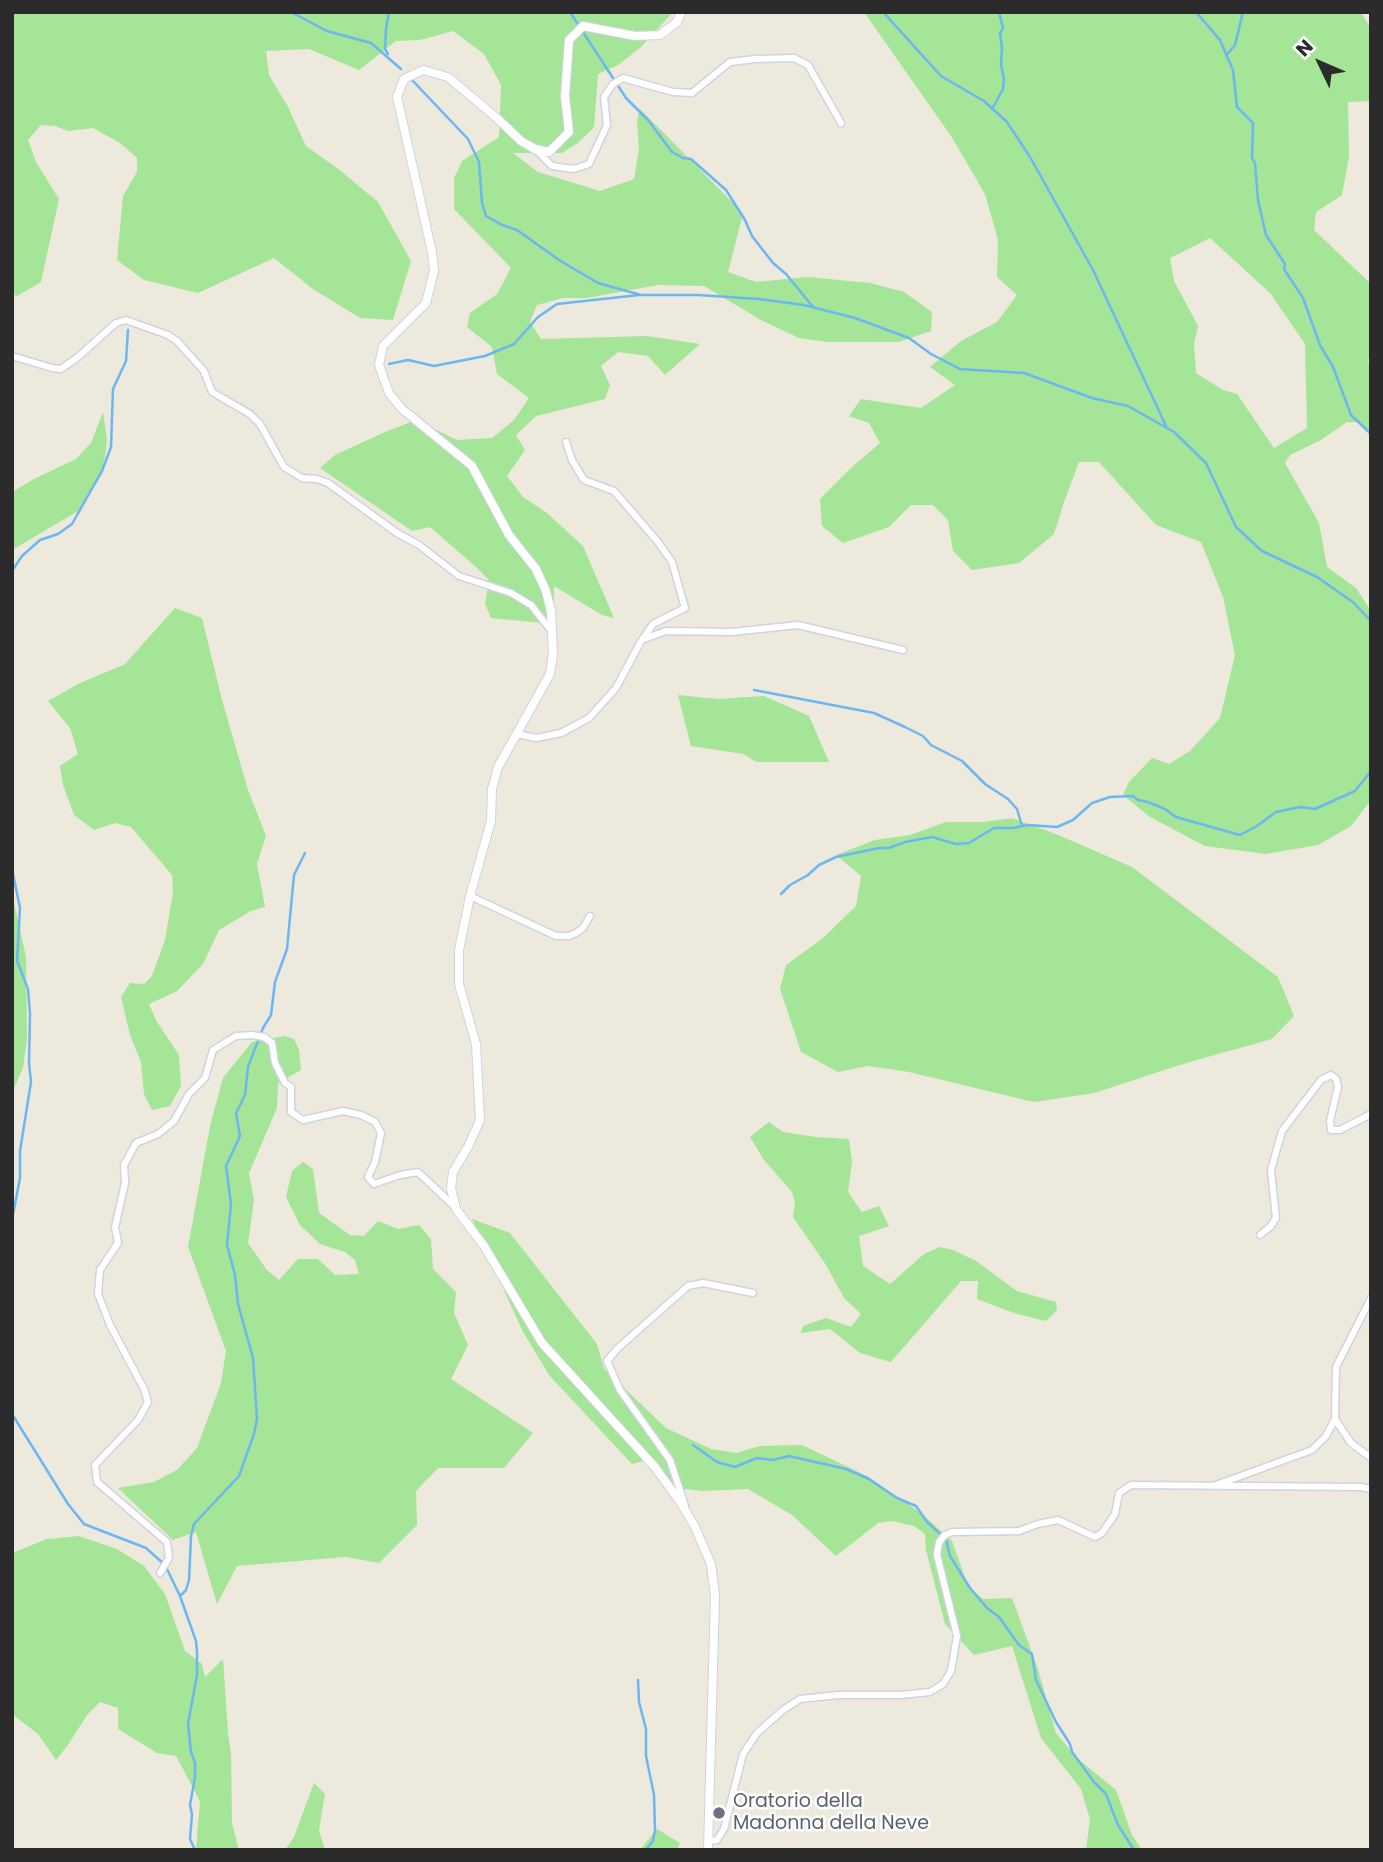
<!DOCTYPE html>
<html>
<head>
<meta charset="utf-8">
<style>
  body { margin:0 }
  #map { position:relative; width:1383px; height:1862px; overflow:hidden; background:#ede9dc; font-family:Poppins,sans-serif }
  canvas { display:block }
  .frame { position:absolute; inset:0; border:14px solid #2b2b2b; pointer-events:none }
  .north { position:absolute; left:1285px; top:28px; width:70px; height:70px; -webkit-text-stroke:5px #fff; paint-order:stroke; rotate:314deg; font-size:19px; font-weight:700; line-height:28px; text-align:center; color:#2b2b2b }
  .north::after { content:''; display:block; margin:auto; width:24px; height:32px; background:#2b2b2b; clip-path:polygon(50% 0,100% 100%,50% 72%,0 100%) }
</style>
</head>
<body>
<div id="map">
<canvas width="1383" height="1862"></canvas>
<div class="frame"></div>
<div class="north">N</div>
</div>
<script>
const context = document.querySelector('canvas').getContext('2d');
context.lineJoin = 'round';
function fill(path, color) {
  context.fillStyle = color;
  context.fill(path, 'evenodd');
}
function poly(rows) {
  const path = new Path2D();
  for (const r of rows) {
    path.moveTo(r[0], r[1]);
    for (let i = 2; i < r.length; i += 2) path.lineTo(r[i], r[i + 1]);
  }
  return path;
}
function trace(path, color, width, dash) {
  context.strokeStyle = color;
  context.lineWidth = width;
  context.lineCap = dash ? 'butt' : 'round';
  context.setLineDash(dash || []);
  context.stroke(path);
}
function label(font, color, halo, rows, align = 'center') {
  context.font = font + ' Poppins,sans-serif';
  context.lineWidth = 5;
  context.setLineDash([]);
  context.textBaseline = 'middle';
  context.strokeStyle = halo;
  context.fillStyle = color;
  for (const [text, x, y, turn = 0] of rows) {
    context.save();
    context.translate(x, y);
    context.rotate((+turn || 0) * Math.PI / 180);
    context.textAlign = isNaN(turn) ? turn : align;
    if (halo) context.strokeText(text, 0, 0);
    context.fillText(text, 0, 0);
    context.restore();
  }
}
const green = poly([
  [12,12,673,12,641,47,618,65,598,74,594,127,579,142,562,153,513,153,538,172,600,191,634,179,639,149,637,124,639,108,743,213,728,272,756,282,807,277,870,283,904,292,932,312,931,331,898,342,828,342,799,338,761,320,704,286,658,285,587,298,563,298,537,305,530,322,541,339,647,336,700,344,665,375,648,356,618,352,601,366,610,385,605,399,536,416,516,435,525,450,507,476,523,497,547,513,583,546,614,618,602,615,554,586,554,624,491,618,485,604,489,580,476,567,430,527,412,531,320,468,335,455,385,432,416,420,457,440,492,438,514,420,529,398,497,374,492,347,467,327,470,313,497,294,511,268,454,209,454,178,462,161,499,137,501,85,484,54,453,31,420,40,396,41,359,70,309,49,266,51,269,75,288,107,306,146,341,171,378,202,411,261,393,320,360,318,313,289,274,258,198,293,144,280,117,260,123,196,137,172,137,158,120,143,93,128,68,131,55,126,41,125,28,140,36,162,59,199,41,282,17,296,12,294],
  [864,12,1361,12,1371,29,1371,101,1348,102,1349,156,1342,195,1316,212,1314,230,1371,284,1371,349,1368,361,1371,366,1371,436,1358,422,1347,422,1321,440,1290,455,1285,463,1319,523,1327,567,1356,588,1371,611,1371,800,1351,826,1318,845,1266,854,1205,846,1150,817,1123,795,1129,782,1152,758,1169,764,1190,751,1220,718,1235,655,1223,597,1201,542,1156,525,1099,462,1079,462,1064,502,1054,534,1019,563,972,570,953,551,948,520,933,505,911,505,889,527,843,543,822,526,820,499,852,467,880,443,869,423,849,416,861,399,921,408,955,385,930,367,961,341,997,322,1017,295,997,277,998,240,985,194,951,136],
  [1210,238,1271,294,1305,344,1307,428,1274,448,1237,394,1223,390,1196,373,1194,344,1198,326,1174,281,1170,258],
  [103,412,107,440,103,472,78,511,12,550,12,492,34,479,76,459,91,443],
  [175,608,202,618,222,700,248,790,266,836,257,864,265,907,251,911,219,930,203,964,177,991,149,1004,157,1022,179,1055,181,1086,170,1106,152,1110,144,1094,141,1062,130,1035,121,997,130,983,144,984,152,976,165,940,173,892,172,875,131,827,115,823,94,830,74,815,63,785,60,766,78,754,70,728,48,701,78,684,125,664],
  [678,695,717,699,764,696,809,716,829,762,757,762,743,754,691,746],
  [1012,818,1056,834,1132,867,1278,977,1294,1016,1272,1039,1186,1063,1094,1093,1034,1102,909,1072,868,1066,838,1072,801,1052,780,989,786,965,823,938,856,906,861,876,836,855,875,840,910,835,946,822,984,822],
  [12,893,26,957,27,1039,23,1068,12,1093],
  [284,1036,294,1039,299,1050,301,1070,278,1083,277,1108,249,1173,254,1200,248,1243,267,1270,279,1280,298,1259,318,1259,335,1275,359,1274,355,1260,345,1252,320,1244,300,1225,286,1197,292,1171,303,1162,313,1169,319,1213,350,1235,364,1236,378,1221,398,1229,419,1225,431,1239,433,1269,456,1292,454,1313,468,1345,451,1379,533,1433,504,1468,438,1468,416,1491,417,1525,379,1563,346,1557,237,1566,217,1604,196,1532,173,1540,118,1488,154,1482,177,1470,197,1448,221,1383,226,1351,188,1247,210,1126,223,1078,252,1042],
  [769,1122,783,1132,816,1137,849,1139,852,1162,848,1192,862,1212,879,1206,889,1226,859,1236,863,1266,890,1284,924,1254,940,1247,953,1250,976,1261,1017,1291,1056,1302,1057,1310,1046,1321,1014,1313,977,1299,978,1281,961,1281,891,1362,860,1353,830,1329,801,1333,803,1326,826,1318,851,1327,861,1314,844,1298,826,1265,793,1217,795,1203,792,1192,764,1160,750,1137],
  [472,1219,510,1233,597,1344,604,1369,666,1428,711,1449,736,1453,760,1446,802,1445,867,1476,921,1513,952,1541,968,1586,983,1599,1012,1598,1038,1669,1056,1733,1077,1758,1116,1790,1132,1835,1142,1850,1086,1850,1090,1819,1081,1789,1041,1738,1012,1646,974,1655,945,1624,926,1550,925,1534,914,1526,893,1521,878,1523,836,1556,792,1515,748,1489,703,1491,676,1488,651,1459,632,1464,549,1375,522,1330],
  [79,1536,117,1549,144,1566,165,1594,185,1651,202,1664,205,1677,223,1659,228,1733,231,1754,232,1823,239,1850,196,1850,200,1801,176,1756,157,1753,118,1729,118,1708,100,1702,87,1715,68,1745,56,1760,38,1734,12,1714,12,1553,47,1539],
  [314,1783,325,1794,319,1830,325,1850,285,1850,294,1837],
  [657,1829,680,1843,677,1850,640,1850]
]);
const stream = poly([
  [291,12,327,31,371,43,401,69],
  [570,12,626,98,648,120,672,152,683,158,691,159,726,190,745,220,752,236,773,263,786,274,813,307],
  [883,12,941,76,984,101,1007,122,1030,157,1093,270,1166,426],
  [1196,12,1220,40,1233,70,1237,107,1253,123,1252,158,1255,163,1258,200,1266,235,1285,264,1284,269,1303,298,1320,345,1333,367,1351,415,1371,434],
  [388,54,385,49,386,29,389,12],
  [1226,56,1235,45,1243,12],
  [412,80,468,139,479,162,482,203,486,216,502,225,517,230,559,260,598,283,641,295,698,295,759,299,804,305,855,318,909,338,931,354,960,369,1024,373,1092,398,1128,406,1174,432,1206,463,1236,527,1262,551,1317,577,1353,602,1371,621],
  [992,109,1003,89,1004,79,1001,65,1002,48,1000,33,1003,28,999,12],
  [389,364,408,360,434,366,485,356,514,344,538,317,557,304,639,295],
  [12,571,22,556,40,540,58,534,72,524,102,471,111,447,113,389,126,361,128,330],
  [754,690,874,713,905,727,923,736,931,745,962,761,985,784,1008,799,1017,809,1022,826],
  [12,869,20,908,17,961,28,989,30,1014,29,1063,31,1082,20,1151,20,1178,12,1220],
  [781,894,790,885,808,875,819,865,836,857,879,848,889,848,905,842,932,837,956,844,969,843,994,828,1013,828,1028,825,1057,827,1073,820,1092,803,1110,797,1133,796,1138,800,1148,802,1165,809,1176,817,1240,835,1257,826,1276,812,1300,807,1315,809,1355,791,1371,771],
  [12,1325,12,1346],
  [12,1414,68,1504,84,1524,146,1548,165,1565,180,1596,196,1641,197,1652,197,1675,188,1724,191,1752,195,1763,195,1777,190,1805,192,1814,190,1839,195,1850],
  [693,1445,717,1462,735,1467,757,1458,773,1460,789,1456,846,1469,869,1479,897,1498,916,1506,927,1522,946,1539,950,1556,970,1588,987,1608,999,1617,1019,1645,1032,1654,1036,1680,1056,1722,1070,1744,1072,1752,1094,1782,1106,1794,1118,1825,1134,1850],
  [180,1596,186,1590,189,1580,191,1536,194,1524,239,1476,254,1434,257,1419,253,1358,238,1304,235,1275,227,1245,231,1204,226,1166,240,1136,236,1113,245,1095,248,1067,263,1028,271,1015,275,982,287,949,294,875,305,853],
  [638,1680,639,1702,646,1729,646,1756,654,1795,655,1830,653,1841,646,1850]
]);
const minor = poly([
  [536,150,552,166,574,169,589,164,607,125,604,97,613,84,623,78,673,92,692,93,730,62,755,59,794,58,808,65,841,123],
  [12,356,52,368,61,369,78,357,116,323,126,320,168,335,177,341,204,371,212,392,250,414,260,424,284,467,302,478,317,479,328,483,397,533,419,545,459,576,511,593,531,605,552,632],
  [644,639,666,631,732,632,798,625,903,650],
  [517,734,536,738,561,733,589,718,616,688,640,643,653,624,685,608,672,562,658,542,614,491,584,480,572,460,566,442],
  [470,896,556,936,569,936,576,933,583,928,590,916],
  [1260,1235,1270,1227,1276,1218,1271,1170,1282,1131,1321,1080,1331,1075,1336,1079,1338,1087,1330,1121,1331,1130,1340,1130,1371,1114],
  [1335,1419,1351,1443,1371,1458],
  [1216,1485,1312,1450,1326,1436,1335,1419,1336,1367,1371,1298],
  [685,1506,670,1460,620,1390,607,1361,617,1349,688,1286,703,1283,753,1293],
  [160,1573,169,1558,167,1542,97,1482,95,1465,138,1420,148,1402,144,1389,110,1325,98,1294,100,1270,118,1243,115,1227,125,1183,124,1165,136,1143,158,1134,174,1121,189,1094,205,1078,213,1050,236,1036,252,1035,264,1037,272,1043,275,1063,285,1083,291,1087,291,1112,303,1120,343,1111,361,1115,375,1122,381,1133,375,1162,368,1177,374,1184,400,1175,418,1172,455,1207],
  [710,1841,717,1840,724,1829,743,1754,757,1733,783,1710,800,1699,838,1695,901,1695,930,1692,943,1684,951,1671,957,1636,937,1555,939,1542,945,1535,952,1532,1019,1531,1038,1524,1058,1520,1095,1537,1102,1533,1115,1514,1119,1493,1131,1485,1361,1487,1371,1489]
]);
const tertiary = poly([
  [681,12,677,22,660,35,635,36,583,26,569,40,565,96,569,132,549,152,535,149,521,141,498,119,448,77,423,70,404,79,397,97,432,252,434,271,426,303,383,346,379,365,389,393,402,409,472,466,509,535,536,569,546,591,551,611,553,653,550,674,498,767,492,789,491,821,470,896,459,950,459,984,476,1044,480,1120,468,1147,453,1172,451,1188,456,1209,484,1246,542,1343,654,1466,679,1500,694,1525,711,1564,715,1595,708,1850]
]);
const markers = [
  [719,1813,7,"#6b7280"]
];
const worshipNames = [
  ["Oratorio della",733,1802],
  ["Madonna della Neve",733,1824]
];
fill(green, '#a4e597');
trace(stream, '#6cb7f2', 2.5);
trace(minor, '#d1d2e4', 9);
trace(tertiary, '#d1d2e4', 10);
trace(minor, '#fff', 6);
trace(tertiary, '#fff', 8);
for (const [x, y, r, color] of markers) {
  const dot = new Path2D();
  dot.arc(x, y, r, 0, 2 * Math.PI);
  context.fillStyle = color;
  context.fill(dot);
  trace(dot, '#fff', 2.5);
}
label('19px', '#5b616d', '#fff', worshipNames, 'left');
</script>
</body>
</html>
